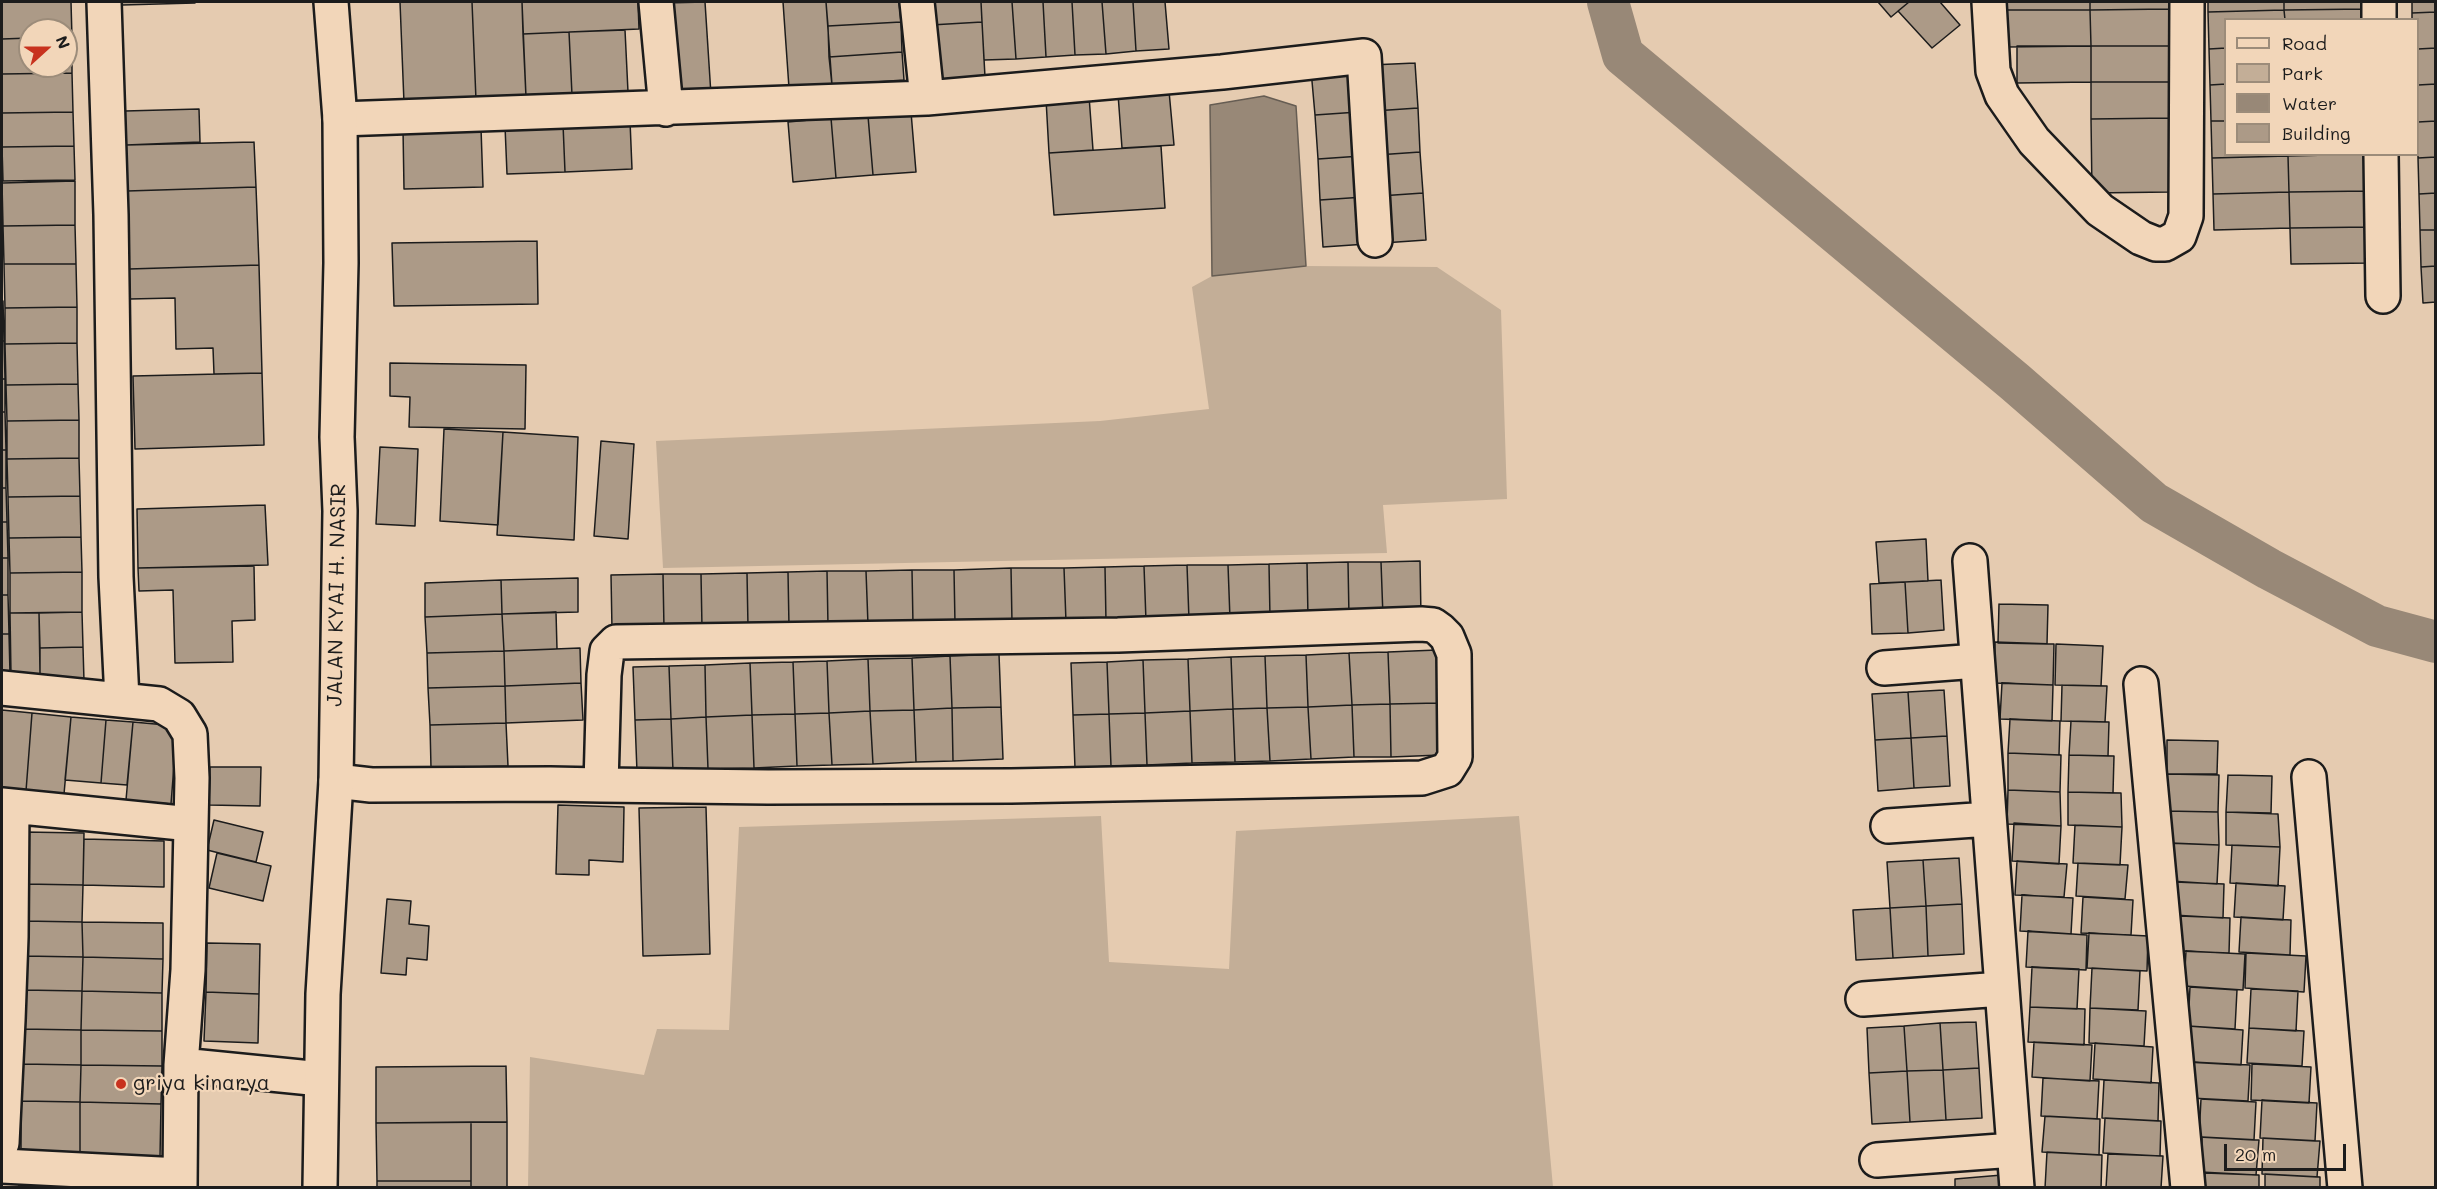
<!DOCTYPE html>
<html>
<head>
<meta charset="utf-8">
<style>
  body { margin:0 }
  #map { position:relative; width:2437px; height:1189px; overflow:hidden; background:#e5cbb0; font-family:Mali,sans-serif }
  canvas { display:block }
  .frame { position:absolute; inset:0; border:3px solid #1c1c1c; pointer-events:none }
  .legend { position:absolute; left:2224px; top:18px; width:195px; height:138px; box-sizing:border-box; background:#f2d6b9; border:2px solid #9c8c7a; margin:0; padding:8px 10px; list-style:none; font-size:18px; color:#1c1c1c }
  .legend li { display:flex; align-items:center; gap:12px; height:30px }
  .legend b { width:30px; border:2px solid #9c8c7a }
  .north { position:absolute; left:18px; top:18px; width:60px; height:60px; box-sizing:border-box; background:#f2d6b9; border:2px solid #9c8c7a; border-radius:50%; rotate:69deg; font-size:16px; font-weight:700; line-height:24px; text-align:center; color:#1c1c1c }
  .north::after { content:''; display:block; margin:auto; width:21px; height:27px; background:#c8321e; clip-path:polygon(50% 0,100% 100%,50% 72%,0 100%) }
  .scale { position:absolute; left:2224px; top:1144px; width:122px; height:27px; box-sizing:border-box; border:3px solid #1c1c1c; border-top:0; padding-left:8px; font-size:18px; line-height:21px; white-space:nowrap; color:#1c1c1c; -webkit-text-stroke:4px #f2d6b9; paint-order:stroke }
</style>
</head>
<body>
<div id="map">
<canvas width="2437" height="1189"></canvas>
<div class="frame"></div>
<ul class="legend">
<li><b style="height:8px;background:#f2d6b9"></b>Road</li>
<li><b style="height:16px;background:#c3ae97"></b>Park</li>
<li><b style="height:16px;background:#988877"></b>Water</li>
<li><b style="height:16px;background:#ac9a87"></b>Building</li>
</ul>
<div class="north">N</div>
<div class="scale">20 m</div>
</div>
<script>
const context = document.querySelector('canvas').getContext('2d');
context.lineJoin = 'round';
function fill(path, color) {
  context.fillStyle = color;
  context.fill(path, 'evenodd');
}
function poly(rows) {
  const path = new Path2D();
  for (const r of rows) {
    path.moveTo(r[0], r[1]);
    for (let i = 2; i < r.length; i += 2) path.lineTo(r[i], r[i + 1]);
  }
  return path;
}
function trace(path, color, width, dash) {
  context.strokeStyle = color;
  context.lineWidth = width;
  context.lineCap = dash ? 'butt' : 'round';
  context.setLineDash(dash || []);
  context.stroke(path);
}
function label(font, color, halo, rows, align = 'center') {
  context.font = font + ' Mali,sans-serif';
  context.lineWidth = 4.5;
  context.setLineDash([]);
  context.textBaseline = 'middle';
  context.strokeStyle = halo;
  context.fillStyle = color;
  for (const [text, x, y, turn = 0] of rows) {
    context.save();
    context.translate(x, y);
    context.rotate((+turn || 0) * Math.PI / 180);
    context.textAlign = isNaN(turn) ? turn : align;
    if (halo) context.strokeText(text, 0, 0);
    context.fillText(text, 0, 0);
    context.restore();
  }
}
const green = poly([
  [1306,266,1437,267,1501,310,1507,499,1383,505,1387,553,663,568,656,441,1100,421,1209,409,1192,287,1212,276],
  [1101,816,1109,962,1229,969,1236,831,1519,816,1553,1187,528,1187,530,1057,644,1075,657,1029,729,1030,739,827]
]);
const water = poly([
  [1264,96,1296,106,1306,266,1212,276,1210,105,1264,96]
]);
const canal = poly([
  [1608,2,1623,55,2015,382,2154,503,2269,569,2377,626,2436,642]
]);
const building = poly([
  [2,2,71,2,72,38,66,38,66,30,30,30,30,38,2,39,2,2],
  [121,2,195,2,195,3,122,5,121,2],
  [400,2,472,2,476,100,404,103,400,2],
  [472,2,522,2,526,97,476,100,472,2],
  [522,2,638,2,639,29,523,34,522,2],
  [705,2,711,95,670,98,664,3,705,2],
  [783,2,826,2,832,85,789,88,783,2],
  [826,2,899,2,901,22,828,26,826,2],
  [929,2,981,2,982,22,931,25,929,2],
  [981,2,1012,2,1016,59,984,60,981,2],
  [1012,2,1043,2,1046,57,1016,59,1012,2],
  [1043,2,1072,2,1075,55,1046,57,1043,2],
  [1072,2,1102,2,1106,54,1075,55,1072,2],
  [1102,2,1133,2,1136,51,1106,54,1102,2],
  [1133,2,1165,2,1169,49,1136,51,1133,2],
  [1878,2,1909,2,1891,17,1878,2],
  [1909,2,1940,2,1960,25,1932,48,1898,11,1909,2],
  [2004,2,2090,2,2090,10,2004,10,2004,2],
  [2090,2,2169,2,2169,9,2090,10,2090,2],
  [2208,2,2284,2,2284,10,2208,12,2208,2],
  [2284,2,2365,2,2365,9,2284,10,2284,2],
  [2412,2,2436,2,2436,12,2412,13,2412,2],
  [2169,9,2169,46,2091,46,2090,10,2169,9],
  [2365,9,2365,20,2285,20,2284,10,2365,9],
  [2004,10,2090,10,2091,46,2005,47,2004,10],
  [2284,10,2285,20,2226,20,2226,48,2209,49,2208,12,2284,10],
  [2436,12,2436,48,2418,49,2418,20,2412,20,2412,13,2436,12],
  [901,22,902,52,829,57,828,26,901,22],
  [982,22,985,77,934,80,931,25,982,22],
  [625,30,628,92,572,95,569,32,625,30],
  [569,32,572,95,526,97,523,34,569,32],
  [30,38,30,66,66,66,66,38,72,38,72,73,2,74,2,39,30,38],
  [2017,46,2091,46,2091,82,2017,83,2017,46],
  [2091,46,2169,46,2170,82,2091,82,2091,46],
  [2226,48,2226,84,2210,85,2209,49,2226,48],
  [2436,48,2436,84,2418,85,2418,49,2436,48],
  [902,52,904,80,832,85,829,57,902,52],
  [1415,63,1418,108,1374,111,1371,65,1415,63],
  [1355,67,1358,112,1315,115,1311,70,1355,67],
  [72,73,73,112,2,113,2,74,72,73],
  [2091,82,2170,82,2170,118,2091,119,2091,82],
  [2226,84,2226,121,2211,121,2210,85,2226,84],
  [2436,84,2436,121,2418,122,2418,85,2436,84],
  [1169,91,1174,145,1122,148,1118,94,1169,91],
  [1089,96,1093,150,1049,153,1046,99,1089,96],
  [1418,108,1420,152,1377,155,1374,111,1418,108],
  [199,109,200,142,126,145,125,111,199,109],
  [73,112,74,146,2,147,2,113,73,112],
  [911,112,916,172,873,175,868,116,911,112],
  [1358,112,1361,156,1318,159,1315,115,1358,112],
  [868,116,873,175,836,178,831,118,868,116],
  [831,118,836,178,793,182,788,122,831,118],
  [2170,118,2170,192,2092,193,2091,119,2170,118],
  [630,121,632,169,565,172,563,124,630,121],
  [2211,121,2226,121,2226,154,2288,156,2212,158,2211,121],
  [2436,121,2436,157,2418,158,2418,122,2436,121],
  [563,124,565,172,507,174,505,126,563,124],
  [481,128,483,187,404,189,403,129,481,128],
  [254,142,256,187,127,191,126,145,254,142],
  [74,146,75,180,3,181,2,147,74,146],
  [1161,146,1165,208,1054,215,1049,153,1161,146],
  [1420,152,1423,193,1380,196,1377,155,1420,152],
  [2288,154,2354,154,2288,156,2288,154],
  [2369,154,2369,191,2289,192,2288,156,2369,154],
  [1361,156,1364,197,1320,200,1318,159,1361,156],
  [2288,156,2289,192,2213,194,2212,158,2288,156],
  [2436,157,2436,193,2419,194,2418,158,2436,157],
  [75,181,75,225,3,226,2,183,75,181],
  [256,187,259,265,129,269,127,191,256,187],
  [2369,191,2370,227,2290,228,2289,192,2369,191],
  [2289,192,2290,228,2214,230,2213,194,2289,192],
  [1423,193,1426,240,1383,243,1380,196,1423,193],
  [2436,193,2436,230,2420,230,2419,194,2436,193],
  [1364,197,1367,244,1323,247,1320,200,1364,197],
  [75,225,76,264,4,264,3,226,75,225],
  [2370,227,2371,263,2291,264,2290,228,2370,227],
  [2420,230,2436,230,2436,266,2421,267,2420,230],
  [537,241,538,304,394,306,392,243,537,241],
  [4,264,76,264,77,307,5,308,4,264],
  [259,265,262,373,214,374,213,348,176,349,175,298,130,299,129,269,259,265],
  [2436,266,2436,302,2423,303,2421,267,2436,266],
  [2,301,3,301,4,341,2,341,2,301],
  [77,307,77,343,5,344,5,308,77,307],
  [2,341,4,341,5,379,2,379,2,341],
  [77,343,78,384,6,385,5,344,77,343],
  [390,363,526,365,525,429,409,427,410,397,390,396,390,363],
  [262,373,264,445,135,449,133,376,262,373],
  [2,379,5,379,5,412,2,412,2,379],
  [78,384,79,420,7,421,6,385,78,384],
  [2,412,5,412,6,450,2,450,2,412],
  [79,420,79,458,7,459,7,421,79,420],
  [444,429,503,432,498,525,440,521,444,429],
  [503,432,578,437,574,540,497,535,503,432],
  [601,441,634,444,628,539,594,536,601,441],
  [380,447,418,449,415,526,376,524,380,447],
  [2,450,6,450,6,488,2,488,2,450],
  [79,458,80,496,8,497,7,459,79,458],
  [2,488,6,488,7,522,2,522,2,488],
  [80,496,81,537,9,538,8,497,80,496],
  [265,505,268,565,138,568,137,509,265,505],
  [2,522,7,522,8,558,2,558,2,522],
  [81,537,82,572,10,573,9,538,81,537],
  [1926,539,1928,581,1879,583,1876,542,1926,539],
  [2,558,8,558,8,595,2,595,2,558],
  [1420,561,1421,616,1383,617,1381,562,1420,561],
  [1348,562,1349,617,1308,618,1307,563,1348,562],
  [1348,562,1381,562,1383,617,1349,617,1348,562],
  [1307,563,1308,618,1270,618,1269,564,1307,563],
  [1269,564,1270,618,1230,619,1228,565,1269,564],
  [1187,565,1189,620,1146,621,1144,566,1187,565],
  [1187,565,1228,565,1230,619,1189,620,1187,565],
  [254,566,255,620,232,621,233,662,175,663,173,590,139,591,138,568,254,566],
  [1144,566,1146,621,1106,622,1105,567,1144,566],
  [1105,567,1106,622,1066,622,1064,568,1105,567],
  [1011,568,1012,623,955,624,954,570,1011,568],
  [1011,568,1064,568,1066,622,1012,623,1011,568],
  [912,570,913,625,868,625,866,571,912,570],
  [912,570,954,570,955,624,913,625,912,570],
  [827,571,828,626,789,627,788,572,827,571],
  [827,571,866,571,868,625,828,626,827,571],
  [82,572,82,612,10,613,10,573,82,572],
  [788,572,789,627,748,627,747,573,788,572],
  [747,573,748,627,702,628,701,574,747,573],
  [663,574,664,629,612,630,611,575,663,574],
  [663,574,701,574,702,628,664,629,663,574],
  [578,578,578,612,502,614,501,580,578,578],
  [501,580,502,614,425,617,425,583,501,580],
  [1941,580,1944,630,1908,633,1905,582,1941,580],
  [1905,582,1908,633,1872,634,1870,584,1905,582],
  [2,595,8,595,9,634,2,634,2,595],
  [1999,604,2048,605,2047,644,1998,643,1999,604],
  [82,612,83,647,40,648,39,613,82,612],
  [556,612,557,649,504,651,502,614,556,612],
  [10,613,39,613,40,674,11,674,10,613],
  [502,614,504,651,427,653,425,617,502,614],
  [2,634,9,634,10,674,2,674,2,634],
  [1995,642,2054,644,2053,685,1994,683,1995,642],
  [2056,644,2103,646,2101,686,2055,685,2056,644],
  [83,647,84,681,40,681,40,648,83,647],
  [580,648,581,683,505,686,504,651,580,648],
  [1437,650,1439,703,1390,704,1388,652,1437,650],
  [504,651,505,686,428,688,427,653,504,651],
  [1388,652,1390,704,1352,705,1349,653,1388,652],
  [1349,653,1352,705,1308,707,1306,655,1349,653],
  [999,654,1001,707,952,708,950,656,999,654],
  [1306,655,1308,707,1267,708,1265,656,1306,655],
  [950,656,952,708,914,710,912,658,950,656],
  [1265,656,1267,708,1233,709,1231,657,1265,656],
  [1231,657,1233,709,1190,711,1188,659,1231,657],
  [912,658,914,710,870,711,868,659,912,658],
  [868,659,870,711,829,713,827,661,868,659],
  [1188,659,1190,711,1145,713,1143,660,1188,659],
  [1143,660,1145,713,1109,714,1107,662,1143,660],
  [827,661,829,713,795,714,793,662,827,661],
  [793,662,795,714,752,715,750,663,793,662],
  [1107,662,1109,714,1073,715,1071,663,1107,662],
  [750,663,752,715,706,717,705,665,750,663],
  [705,665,706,717,671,719,669,666,705,665],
  [669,666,671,719,635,720,633,667,669,666],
  [581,683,583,720,506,723,505,686,581,683],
  [2002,683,2053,685,2052,721,2000,719,2002,683],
  [2062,685,2107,686,2105,722,2061,721,2062,685],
  [505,686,506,723,430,725,428,688,505,686],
  [1944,690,1947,736,1911,738,1908,692,1944,690],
  [1908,692,1911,738,1875,740,1872,694,1908,692],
  [1439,703,1441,755,1391,757,1390,704,1439,703],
  [1390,704,1391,757,1354,757,1352,705,1390,704],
  [1352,705,1354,757,1311,759,1308,707,1352,705],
  [1001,707,1003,759,953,761,952,708,1001,707],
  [1308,707,1311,759,1270,761,1267,708,1308,707],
  [952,708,953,761,916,762,914,710,952,708],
  [1267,708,1270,761,1235,762,1233,709,1267,708],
  [1233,709,1235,762,1192,763,1190,711,1233,709],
  [2,710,32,713,26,791,2,789,2,710],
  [914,710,916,762,873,764,870,711,914,710],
  [870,711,873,764,832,765,829,713,870,711],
  [1190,711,1192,763,1147,765,1145,713,1190,711],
  [32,713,71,717,64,794,26,791,32,713],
  [829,713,832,765,797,766,795,714,829,713],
  [1145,713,1147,765,1111,766,1109,714,1145,713],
  [795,714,797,766,754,768,752,715,795,714],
  [1109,714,1111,766,1075,768,1073,715,1109,714],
  [752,715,754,768,708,769,706,717,752,715],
  [71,717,106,720,101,783,65,780,71,717],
  [706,717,708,769,673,771,671,719,706,717],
  [671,719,673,771,637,772,635,720,671,719],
  [2010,719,2060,721,2059,755,2008,753,2010,719],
  [106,720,133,722,127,785,101,783,106,720],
  [2071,721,2109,722,2108,756,2069,755,2071,721],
  [133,722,177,726,171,804,126,800,133,722],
  [506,723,508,766,431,768,430,725,506,723],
  [1947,736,1950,786,1914,788,1911,738,1947,736],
  [1911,738,1914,788,1878,791,1875,740,1911,738],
  [2167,740,2218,741,2217,774,2167,774,2167,740],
  [2008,753,2061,755,2060,792,2008,790,2008,753],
  [2069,755,2114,756,2113,793,2068,792,2069,755],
  [210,767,261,767,260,806,209,805,210,767],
  [2167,774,2219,775,2218,812,2165,811,2167,774],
  [2228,775,2272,776,2271,813,2226,812,2228,775],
  [2008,790,2060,792,2061,826,2007,824,2008,790],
  [2068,792,2121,793,2122,827,2068,825,2068,792],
  [558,805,624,807,623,862,589,860,589,875,556,874,558,805],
  [706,807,710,954,643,956,639,808,706,807],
  [2165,811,2218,812,2219,845,2165,843,2165,811],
  [2226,812,2278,814,2280,847,2226,845,2226,812],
  [214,820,263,832,256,862,207,850,214,820],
  [2014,823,2061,826,2059,864,2012,861,2014,823],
  [2075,825,2122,827,2120,865,2073,863,2075,825],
  [24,832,84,833,83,885,24,884,24,832],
  [84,839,164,841,164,887,83,885,84,839],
  [2171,843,2219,845,2217,884,2170,881,2171,843],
  [2232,845,2280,847,2278,886,2230,883,2232,845],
  [217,853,271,866,263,901,209,888,217,853],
  [1959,858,1962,904,1926,906,1923,860,1959,858],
  [1923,860,1926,906,1890,908,1887,862,1923,860],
  [2017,861,2067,864,2064,897,2015,895,2017,861],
  [2078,863,2128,865,2125,899,2076,896,2078,863],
  [2175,882,2224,884,2223,918,2173,915,2175,882],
  [2236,883,2285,886,2283,920,2234,917,2236,883],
  [24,884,83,885,82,922,23,921,24,884],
  [2022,895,2073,898,2071,934,2020,931,2022,895],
  [2083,897,2133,900,2131,935,2081,933,2083,897],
  [387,899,411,901,409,924,429,926,427,960,407,958,406,975,381,973,387,899],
  [1962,904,1964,954,1928,956,1926,906,1962,904],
  [1926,906,1928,956,1893,958,1890,908,1926,906],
  [1890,908,1893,958,1856,960,1853,910,1890,908],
  [2180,916,2230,918,2229,953,2178,951,2180,916],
  [2241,917,2291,920,2290,955,2239,952,2241,917],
  [23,921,82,922,83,957,23,956,23,921],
  [82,922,163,923,163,959,83,957,82,922],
  [2028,931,2087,935,2086,970,2026,967,2028,931],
  [2089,933,2148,936,2147,971,2087,968,2089,933],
  [207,943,260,944,259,994,206,992,207,943],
  [2186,951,2245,954,2243,990,2184,986,2186,951],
  [2246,953,2306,956,2304,992,2245,988,2246,953],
  [23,956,83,957,82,991,23,990,23,956],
  [83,957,163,959,162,993,82,991,83,957],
  [2032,967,2079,969,2077,1009,2030,1007,2032,967],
  [2092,968,2140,971,2138,1010,2090,1008,2092,968],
  [2190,987,2237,990,2235,1029,2188,1026,2190,987],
  [2251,989,2298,991,2296,1031,2249,1028,2251,989],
  [23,990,82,991,81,1030,22,1029,23,990],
  [82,991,162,993,162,1031,81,1030,82,991],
  [206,992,259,994,258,1043,204,1041,206,992],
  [2030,1007,2085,1009,2084,1045,2028,1042,2030,1007],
  [2090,1008,2146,1011,2144,1046,2089,1043,2090,1008],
  [1976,1022,1979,1068,1943,1070,1940,1023,1976,1022],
  [1940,1023,1943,1070,1907,1071,1904,1026,1940,1023],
  [1904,1026,1907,1071,1869,1073,1867,1028,1904,1026],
  [2188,1026,2243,1030,2241,1065,2186,1062,2188,1026],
  [2249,1028,2304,1031,2302,1066,2247,1063,2249,1028],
  [22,1029,81,1030,81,1065,22,1064,22,1029],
  [81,1030,162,1031,162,1066,81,1065,81,1030],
  [2034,1042,2092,1045,2090,1081,2032,1077,2034,1042],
  [2095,1043,2153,1047,2151,1083,2093,1079,2095,1043],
  [2192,1062,2250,1065,2248,1101,2190,1098,2192,1062],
  [22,1064,81,1065,80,1102,21,1101,22,1064],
  [2252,1064,2311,1067,2309,1103,2251,1100,2252,1064],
  [81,1065,162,1066,161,1104,80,1102,81,1065],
  [506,1066,507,1122,376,1123,376,1067,506,1066],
  [1979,1068,1982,1118,1946,1120,1943,1070,1979,1068],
  [1943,1070,1946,1120,1910,1122,1907,1071,1943,1070],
  [1907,1071,1910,1122,1872,1124,1869,1073,1907,1071],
  [2043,1078,2099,1081,2097,1119,2041,1116,2043,1078],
  [2104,1080,2159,1083,2158,1121,2102,1118,2104,1080],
  [2201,1099,2256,1102,2254,1140,2199,1137,2201,1099],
  [2262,1100,2317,1103,2315,1141,2260,1138,2262,1100],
  [21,1101,80,1102,80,1155,21,1155,21,1101],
  [80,1102,161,1104,160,1157,80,1155,80,1102],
  [2045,1116,2100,1119,2099,1155,2042,1152,2045,1116],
  [2105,1118,2161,1121,2160,1156,2103,1153,2105,1118],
  [471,1122,471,1181,377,1181,376,1123,471,1122],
  [471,1122,507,1122,507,1188,471,1188,471,1122],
  [2202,1137,2259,1140,2256,1175,2201,1172,2202,1137],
  [2263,1138,2320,1141,2317,1177,2262,1174,2263,1138],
  [2047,1152,2102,1155,2101,1188,2045,1188,2047,1152],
  [2108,1154,2163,1156,2161,1188,2106,1188,2108,1154],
  [2205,1173,2259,1175,2259,1188,2204,1188,2205,1173],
  [2265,1174,2320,1177,2320,1188,2265,1188,2265,1174],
  [2002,1175,2003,1188,1955,1188,1955,1179,2002,1175],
  [19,1178,168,1188,19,1188,19,1178],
  [377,1181,471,1181,471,1188,377,1188,377,1181]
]);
const street = poly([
  [104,2,111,215,116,577,122,699],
  [656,2,666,109],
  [917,2,927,98],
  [1989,2,1993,71,2002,95,2034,141,2100,210,2141,238,2156,244,2165,244,2179,236,2186,216,2187,2],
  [2379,2,2379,20],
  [340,119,927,98,1222,72,1364,56,1375,240],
  [2381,154,2383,296],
  [1970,561,2017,1188],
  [1884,668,1977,661],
  [2141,684,2188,1188],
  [2,688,159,704,179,716,190,734,192,778,188,970,181,1065,180,1188],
  [2309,777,2345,1188],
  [336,781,371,785,550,784,601,785,768,787,1011,786,1422,778,1447,770,1455,757,1454,654,1447,637,1440,630,1433,625,1421,624,1118,635,616,642,607,651,604,675,601,785],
  [2,805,191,824],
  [1888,826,1989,819],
  [1863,999,2002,989],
  [2,1020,8,1020,2,1143],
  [8,1020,11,937,12,806],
  [181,1065,321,1079],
  [1877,1160,2014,1150],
  [2,1166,180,1175]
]);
const secondary = poly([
  [320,1188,323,994,336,781,340,511,337,437,341,263,340,119,331,2]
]);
const markers = [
  [121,1084,6,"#c8321e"]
];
const streetNames = [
  ["JALAN KYAI H. NASIR",337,595,-89]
];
const poiNames = [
  ["griya kinarya",133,1084]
];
fill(green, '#c3ae97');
fill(water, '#988877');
trace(water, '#665d53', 1.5);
trace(canal, '#988877', 42);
fill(building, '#ac9a87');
trace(building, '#1c1c1c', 1.5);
trace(street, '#1c1c1c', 38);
trace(secondary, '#1c1c1c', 38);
trace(street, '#f2d6b9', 33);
trace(secondary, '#f2d6b9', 33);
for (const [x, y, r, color] of markers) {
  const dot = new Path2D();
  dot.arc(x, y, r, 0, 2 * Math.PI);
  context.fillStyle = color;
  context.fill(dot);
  trace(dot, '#f2d6b9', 2);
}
label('21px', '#1c1c1c', '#f2d6b9', streetNames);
label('21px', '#1c1c1c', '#f2d6b9', poiNames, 'left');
</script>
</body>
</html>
